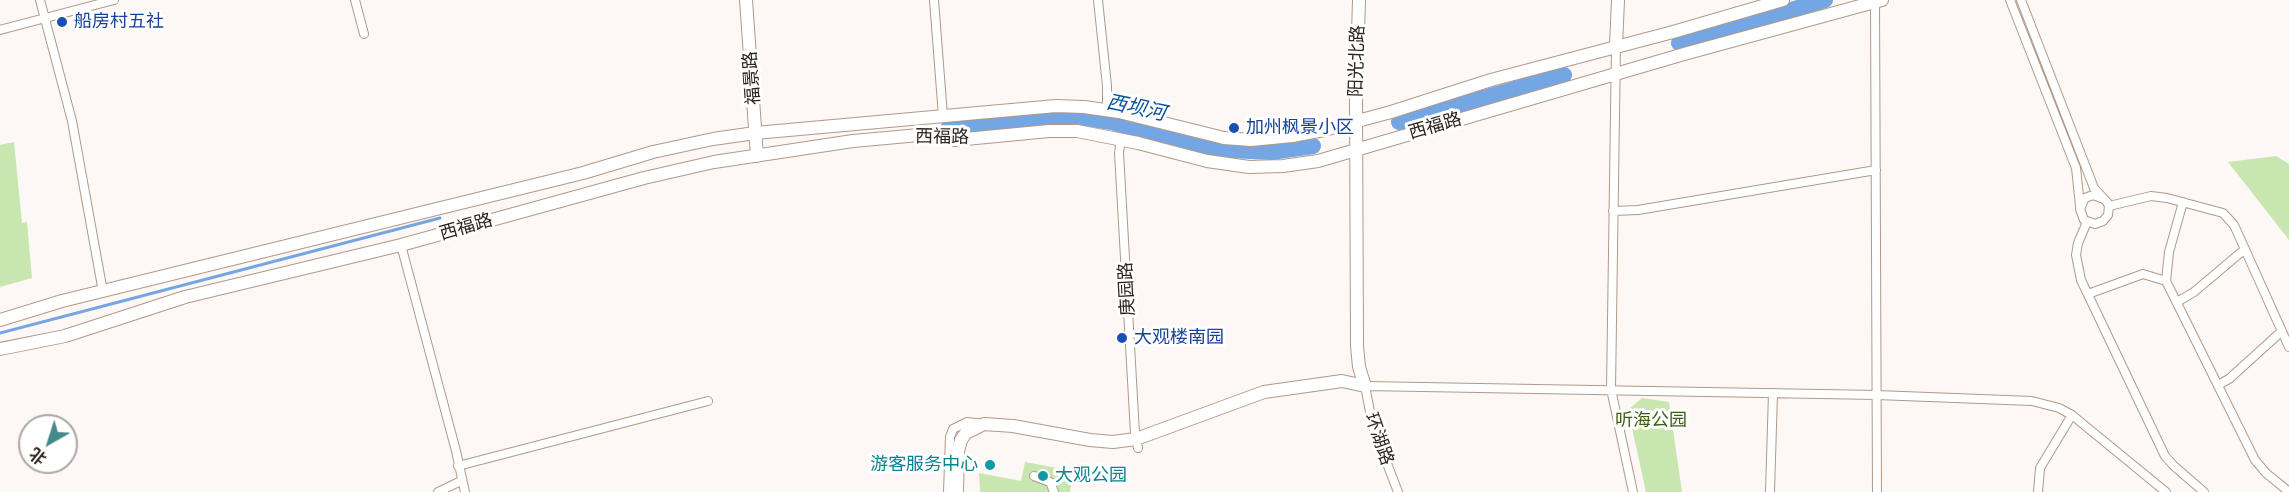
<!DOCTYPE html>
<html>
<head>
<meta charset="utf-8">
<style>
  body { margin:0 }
  #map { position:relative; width:2289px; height:492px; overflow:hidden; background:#fdf8f5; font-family:Inter,"Noto Sans SC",sans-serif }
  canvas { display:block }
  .north { position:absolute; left:18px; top:414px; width:60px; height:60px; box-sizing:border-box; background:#fff; border:2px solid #aba7a5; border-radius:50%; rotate:219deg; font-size:16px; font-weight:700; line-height:24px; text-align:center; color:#2e241e }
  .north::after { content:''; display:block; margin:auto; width:21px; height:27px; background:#438b89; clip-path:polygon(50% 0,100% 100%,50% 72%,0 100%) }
</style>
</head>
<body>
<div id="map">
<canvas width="2289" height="492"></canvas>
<div class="north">北</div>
</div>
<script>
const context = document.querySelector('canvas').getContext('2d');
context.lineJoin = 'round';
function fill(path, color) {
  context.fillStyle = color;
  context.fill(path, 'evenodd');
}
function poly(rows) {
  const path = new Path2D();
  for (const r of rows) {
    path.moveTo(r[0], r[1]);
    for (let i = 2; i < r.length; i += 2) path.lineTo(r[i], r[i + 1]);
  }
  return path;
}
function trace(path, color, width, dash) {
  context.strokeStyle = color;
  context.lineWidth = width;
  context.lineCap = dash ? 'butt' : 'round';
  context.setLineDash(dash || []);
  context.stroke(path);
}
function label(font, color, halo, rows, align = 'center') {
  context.font = font + ' Inter,"Noto Sans SC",sans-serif';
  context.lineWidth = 6;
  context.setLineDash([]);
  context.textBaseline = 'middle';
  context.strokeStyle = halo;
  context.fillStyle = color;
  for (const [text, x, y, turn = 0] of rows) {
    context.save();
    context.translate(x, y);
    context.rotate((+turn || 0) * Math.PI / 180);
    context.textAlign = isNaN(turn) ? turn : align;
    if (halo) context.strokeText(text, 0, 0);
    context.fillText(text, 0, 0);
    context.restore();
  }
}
const green = poly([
  [14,142,22,223,27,222,32,278,0,287,0,145],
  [2276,156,2289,164,2289,240,2228,162],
  [1642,398,1669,402,1682,492,1646,492,1628,410],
  [1025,462,1057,468,1057,473,1072,480,1070,492,980,492,979,473,1021,481]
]);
const stream = poly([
  [0,333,440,218]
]);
const river = poly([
  [1679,43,1825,0],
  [1399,122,1564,75],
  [949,126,1045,118,1080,117,1111,122,1206,147,1230,150,1271,152,1313,146]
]);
const street = poly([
  [40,0,72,121,103,292],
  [355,0,364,34],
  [934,0,943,116],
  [1098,0,1107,86,1107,110],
  [2010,0,2076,168,2080,206],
  [2021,0,2094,188,2104,199,2107,202,2109,206,2108,215,2103,221,2095,224,2084,220,2080,209,2085,198,2093,195,2104,199],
  [1875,2,1877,492],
  [0,30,114,0],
  [1616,46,1611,389,1633,492],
  [1121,139,1119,153,1135,433,1138,448],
  [2183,202,2169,252,2166,281,2255,460,2266,473,2288,491],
  [2109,206,2151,196,2167,198,2223,213,2234,225,2289,347],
  [1613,211,1638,210,1876,170],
  [2087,222,2078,243,2076,255,2081,280,2165,456,2174,466,2204,492],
  [401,245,456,451,465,492],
  [2088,294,2143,274,2166,281],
  [2177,302,2194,292,2245,249],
  [2218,385,2229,379,2282,331],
  [458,466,708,401],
  [1034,476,1050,482,1054,492],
  [438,492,461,481],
  [948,492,950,437,953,429,967,422,984,424],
  [1398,492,1373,427,1365,386,1877,395,2032,401,2059,408,2072,415,2166,492],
  [1770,492,1773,393],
  [2038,492,2040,468,2072,415]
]);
const secondary = poly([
  [746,0,757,156],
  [1616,46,1618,0],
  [0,320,62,301,583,173,653,152,713,139,755,133,1056,106,1084,107,1119,112,1224,138,1251,140,1292,136,1324,130,1391,112,1491,80,1673,32,1783,0],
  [0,349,65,336,185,297,401,245,644,178,714,162,853,141,919,135,955,140,1049,131,1077,131,1138,143,1207,161,1249,167,1283,166,1318,161,1684,54,1882,0],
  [957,492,958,451,961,440,966,433,984,424,1013,426,1090,440,1113,442,1136,439,1264,392,1342,381,1365,386,1359,367,1357,346,1356,103,1359,0]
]);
const markers = [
  [62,22,6,"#1a4fb4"],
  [1234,128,6,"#1a4fb4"],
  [1122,338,6,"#1a4fb4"],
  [990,465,6,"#0f9aa8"],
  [1043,476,6,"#0f9aa8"]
];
const transitNames = [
  ["船房村五社",74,22],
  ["加州枫景小区",1246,128],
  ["大观楼南园",1134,338]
];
const streetNames = [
  ["阳光北路",1357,61,-88],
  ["福景路",752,78,-94],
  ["西福路",1435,126,-16],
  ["西福路",942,137,1],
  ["西福路",466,227,-16],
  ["庚园路",1127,289,-93],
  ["环湖路",1379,439,71]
];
const parkNames = [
  ["听海公园",1651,421]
];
const cultureNames = [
  ["游客服务中心",978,465],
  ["大观公园",1055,476,"left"]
];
const waterNames = [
  ["西坝河",1136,108,12]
];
fill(green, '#c8e6b0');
trace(stream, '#75a6e4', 3);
trace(river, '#75a6e4', 16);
trace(street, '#b19989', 10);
trace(secondary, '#b19989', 14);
trace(street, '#fff', 8);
trace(secondary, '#fff', 12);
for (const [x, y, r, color] of markers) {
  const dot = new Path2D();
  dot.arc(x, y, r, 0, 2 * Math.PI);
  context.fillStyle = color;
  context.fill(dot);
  trace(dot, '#fff', 2);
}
label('18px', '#164399', '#fff', transitNames, 'left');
label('18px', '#2e241e', '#fff', streetNames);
label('18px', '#3e6016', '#fff', parkNames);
label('18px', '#0d838f', '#fff', cultureNames, 'right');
label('italic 20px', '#0a5199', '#fff', waterNames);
</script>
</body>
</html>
